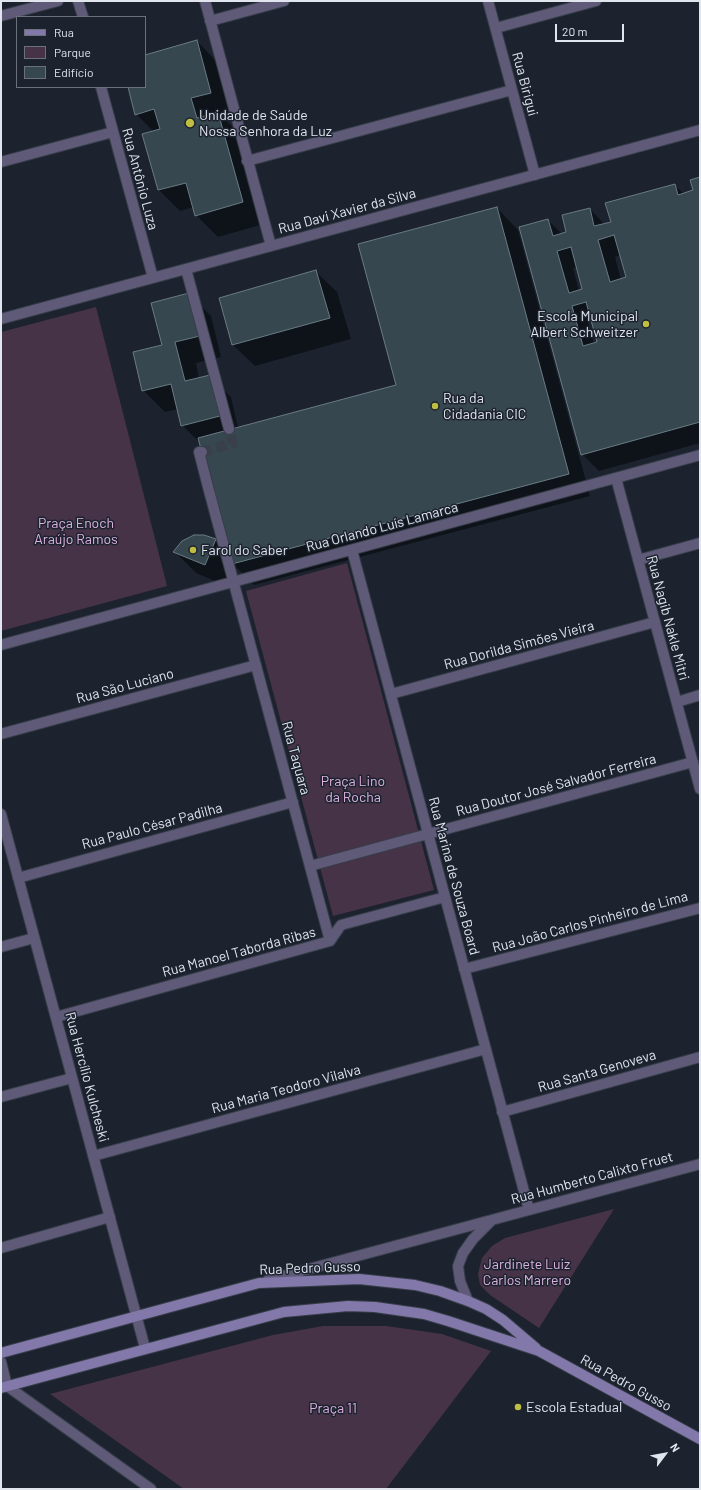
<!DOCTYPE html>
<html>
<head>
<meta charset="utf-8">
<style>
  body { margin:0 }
  #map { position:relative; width:701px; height:1490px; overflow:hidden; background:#1c232f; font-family:Barlow,sans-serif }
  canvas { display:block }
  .frame { position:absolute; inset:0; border:2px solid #e0e5ee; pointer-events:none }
  .legend { position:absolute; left:16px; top:16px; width:130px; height:72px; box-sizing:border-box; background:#1c232f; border:1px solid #6a717b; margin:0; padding:5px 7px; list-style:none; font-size:12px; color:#e0e5ee }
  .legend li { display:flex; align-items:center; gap:8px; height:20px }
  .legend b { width:20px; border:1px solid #6a717b }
  .north { position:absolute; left:645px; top:1434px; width:40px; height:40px; -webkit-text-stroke:3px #1c232f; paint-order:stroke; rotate:58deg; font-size:11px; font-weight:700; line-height:16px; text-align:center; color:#e0e5ee }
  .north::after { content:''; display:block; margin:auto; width:14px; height:18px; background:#e0e5ee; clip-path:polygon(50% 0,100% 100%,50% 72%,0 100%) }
  .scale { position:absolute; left:555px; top:24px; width:69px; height:18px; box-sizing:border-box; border:2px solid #e0e5ee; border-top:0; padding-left:5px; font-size:12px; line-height:14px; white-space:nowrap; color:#e0e5ee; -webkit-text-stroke:3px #1c232f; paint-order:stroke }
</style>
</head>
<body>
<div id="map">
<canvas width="701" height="1490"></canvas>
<div class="frame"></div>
<ul class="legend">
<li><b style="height:5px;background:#8278a9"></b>Rua</li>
<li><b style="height:11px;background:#463347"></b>Parque</li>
<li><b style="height:11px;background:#37474f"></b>Edifício</li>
</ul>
<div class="north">N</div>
<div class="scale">20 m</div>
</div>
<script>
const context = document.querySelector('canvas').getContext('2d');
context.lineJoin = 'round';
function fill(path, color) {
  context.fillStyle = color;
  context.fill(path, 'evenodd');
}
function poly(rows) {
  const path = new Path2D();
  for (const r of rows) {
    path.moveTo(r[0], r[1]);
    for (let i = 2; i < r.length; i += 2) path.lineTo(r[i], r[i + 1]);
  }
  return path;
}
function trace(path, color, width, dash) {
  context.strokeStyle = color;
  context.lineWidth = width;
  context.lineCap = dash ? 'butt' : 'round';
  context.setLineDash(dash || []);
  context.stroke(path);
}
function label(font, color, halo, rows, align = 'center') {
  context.font = font + ' Barlow,sans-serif';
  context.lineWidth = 3;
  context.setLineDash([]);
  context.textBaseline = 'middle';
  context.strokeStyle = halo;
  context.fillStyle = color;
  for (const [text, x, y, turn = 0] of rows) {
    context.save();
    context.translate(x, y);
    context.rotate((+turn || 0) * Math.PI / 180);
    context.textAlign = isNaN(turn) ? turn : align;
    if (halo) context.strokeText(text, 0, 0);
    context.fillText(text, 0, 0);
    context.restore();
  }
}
const green = poly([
  [96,307,167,586,1,631,1,332],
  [347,563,434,890,333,916,246,591],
  [614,1209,539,1328,490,1295,480,1285,478,1274,482,1258,492,1246,505,1238],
  [323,1326,386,1326,442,1334,491,1351,386,1489,184,1489,50,1394,273,1335]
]);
const shadow = poly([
  [197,41,218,63,232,114,222,117,240,134,264,224,218,237,196,215,194,207,180,211,159,190,154,132,136,114,129,87,145,87,145,56],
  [700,178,700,443,599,471,582,454,548,220,562,234,567,233,590,209,605,225,612,223,675,186,684,194,695,191],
  [621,255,627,278,621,280,615,257],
  [577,267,583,290,579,291,573,268],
  [592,321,598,343,594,344,588,322],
  [497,208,518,230,590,496,254,585,235,566,227,586,196,573,175,552,208,537,216,540,230,555,200,443,182,425,178,409,165,412,143,390,163,346,189,294,211,316,221,357,196,363,199,378,209,376,231,397,238,428,397,386],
  [315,271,337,292,351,339,255,366,233,345,220,298]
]);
const building = poly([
  [197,40,211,93,191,98,197,118,218,112,243,202,195,216,186,183,158,190,142,134,160,129,154,109,135,115,128,87,145,87,145,55,197,40],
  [700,177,700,422,581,455,519,227,548,219,553,236,566,232,562,215,590,208,594,226,611,222,605,203,675,184,678,195,693,190,690,180,700,177],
  [614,235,626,277,610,282,598,240,614,235],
  [571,247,582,289,569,293,557,251,571,247],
  [586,302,597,342,583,346,572,306,586,302],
  [497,207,569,474,232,564,198,438,396,385,358,244,497,207],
  [316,270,330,318,232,345,219,298,316,270],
  [189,293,200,336,175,342,185,381,210,375,220,416,181,426,171,384,142,391,133,352,162,345,151,303,189,293],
  [194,535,204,535,216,539,205,565,173,552,182,541,194,535]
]);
const streetTunnel = poly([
  [202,452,233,443,229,429]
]);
const street = poly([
  [78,1,83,17],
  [205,1,271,246],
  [488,1,535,175],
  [1,16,58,1],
  [210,21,284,1],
  [496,28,596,1],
  [101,87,153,278],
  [247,161,512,90],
  [1,162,113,132],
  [186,269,229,429],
  [1,319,700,130],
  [202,452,199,452,208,487,330,941],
  [616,478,700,789],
  [352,550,529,1210],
  [638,560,700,543],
  [1,645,700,455],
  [391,694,655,622],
  [677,702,700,695],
  [1,734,256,665],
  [1,814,145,1348],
  [310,866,693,762],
  [18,878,293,802],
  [1,947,34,938],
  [464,969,700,908],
  [56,1017,330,941,341,925,445,897],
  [1,1097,72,1078],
  [502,1112,700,1057],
  [93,1156,486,1049],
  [1,1248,110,1217],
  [268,1280,700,1164],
  [468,1301,460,1281,458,1266,463,1253,473,1239,492,1220],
  [1,1362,7,1386,151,1489]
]);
const secondary = poly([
  [1,1353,259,1283,359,1279,415,1285,440,1291,468,1301,486,1309,503,1320,536,1348],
  [1,1388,284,1312,348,1306,375,1307,424,1314,448,1321,539,1351,700,1439]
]);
const markers = [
  [190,123,5,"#c0be40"],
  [646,324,4,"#c0be40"],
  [435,406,4,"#c0be40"],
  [193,550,4,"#c0be40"],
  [518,1407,4,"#c0be40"]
];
const streetNames = [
  ["Rua Birigui",525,84,75],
  ["Rua Antônio Luza",140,179,75],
  ["Rua Davi Xavier da Silva",347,211,-15],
  ["Rua Orlando Luís Lamarca",382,527,-15],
  ["Rua Nagib Nakle Mitri",668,618,75],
  ["Rua Dorilda Simões Vieira",519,645,-15],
  ["Rua São Luciano",125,686,-15],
  ["Rua Taquara",296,758,75],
  ["Rua Doutor José Salvador Ferreira",556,785,-15],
  ["Rua Paulo César Padilha",152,826,-15],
  ["Rua Marina de Souza Board",454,876,75],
  ["Rua João Carlos Pinheiro de Lima",590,922,-15],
  ["Rua Manoel Taborda Ribas",239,952,-15],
  ["Rua Santa Genoveva",597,1071,-16],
  ["Rua Hercílio Kulcheski",87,1077,75],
  ["Rua Maria Teodoro Vilalva",286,1089,-15],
  ["Rua Humberto Calixto Fruet",592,1178,-15],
  ["Rua Pedro Gusso",310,1268,-2],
  ["Rua Pedro Gusso",626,1383,29]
];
const poiNames = [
  ["Unidade de Saúde",199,115],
  ["Nossa Senhora da Luz",199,131],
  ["Escola Municipal",638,316,"right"],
  ["Albert Schweitzer",638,332,"right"],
  ["Rua da",443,398],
  ["Cidadania CIC",443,414],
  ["Farol do Saber",201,550],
  ["Escola Estadual",526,1407]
];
const parkNames = [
  ["Praça Enoch",76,523],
  ["Araújo Ramos",76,539],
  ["Praça Lino",353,781],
  ["da Rocha",353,797],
  ["Jardinete Luiz",527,1264],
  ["Carlos Marrero",527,1280],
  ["Praça 11",333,1408]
];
fill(green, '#463347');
fill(shadow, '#0007');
fill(building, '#37474f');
trace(building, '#697b84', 1);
trace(streetTunnel, '#39404c', 10, [10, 5]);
trace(street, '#373e4a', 12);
trace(secondary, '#373e4a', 12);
trace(street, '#5f5a78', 10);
trace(secondary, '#8278a9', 10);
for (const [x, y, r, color] of markers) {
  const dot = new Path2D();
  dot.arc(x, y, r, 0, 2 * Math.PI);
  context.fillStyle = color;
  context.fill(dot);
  trace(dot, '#1c232f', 1.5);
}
label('14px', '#e0e5ee', '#1c232f', streetNames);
label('14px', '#e0e5ee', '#1c232f', poiNames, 'left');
label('14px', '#deb2e1', '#1c232f', parkNames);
</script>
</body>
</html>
